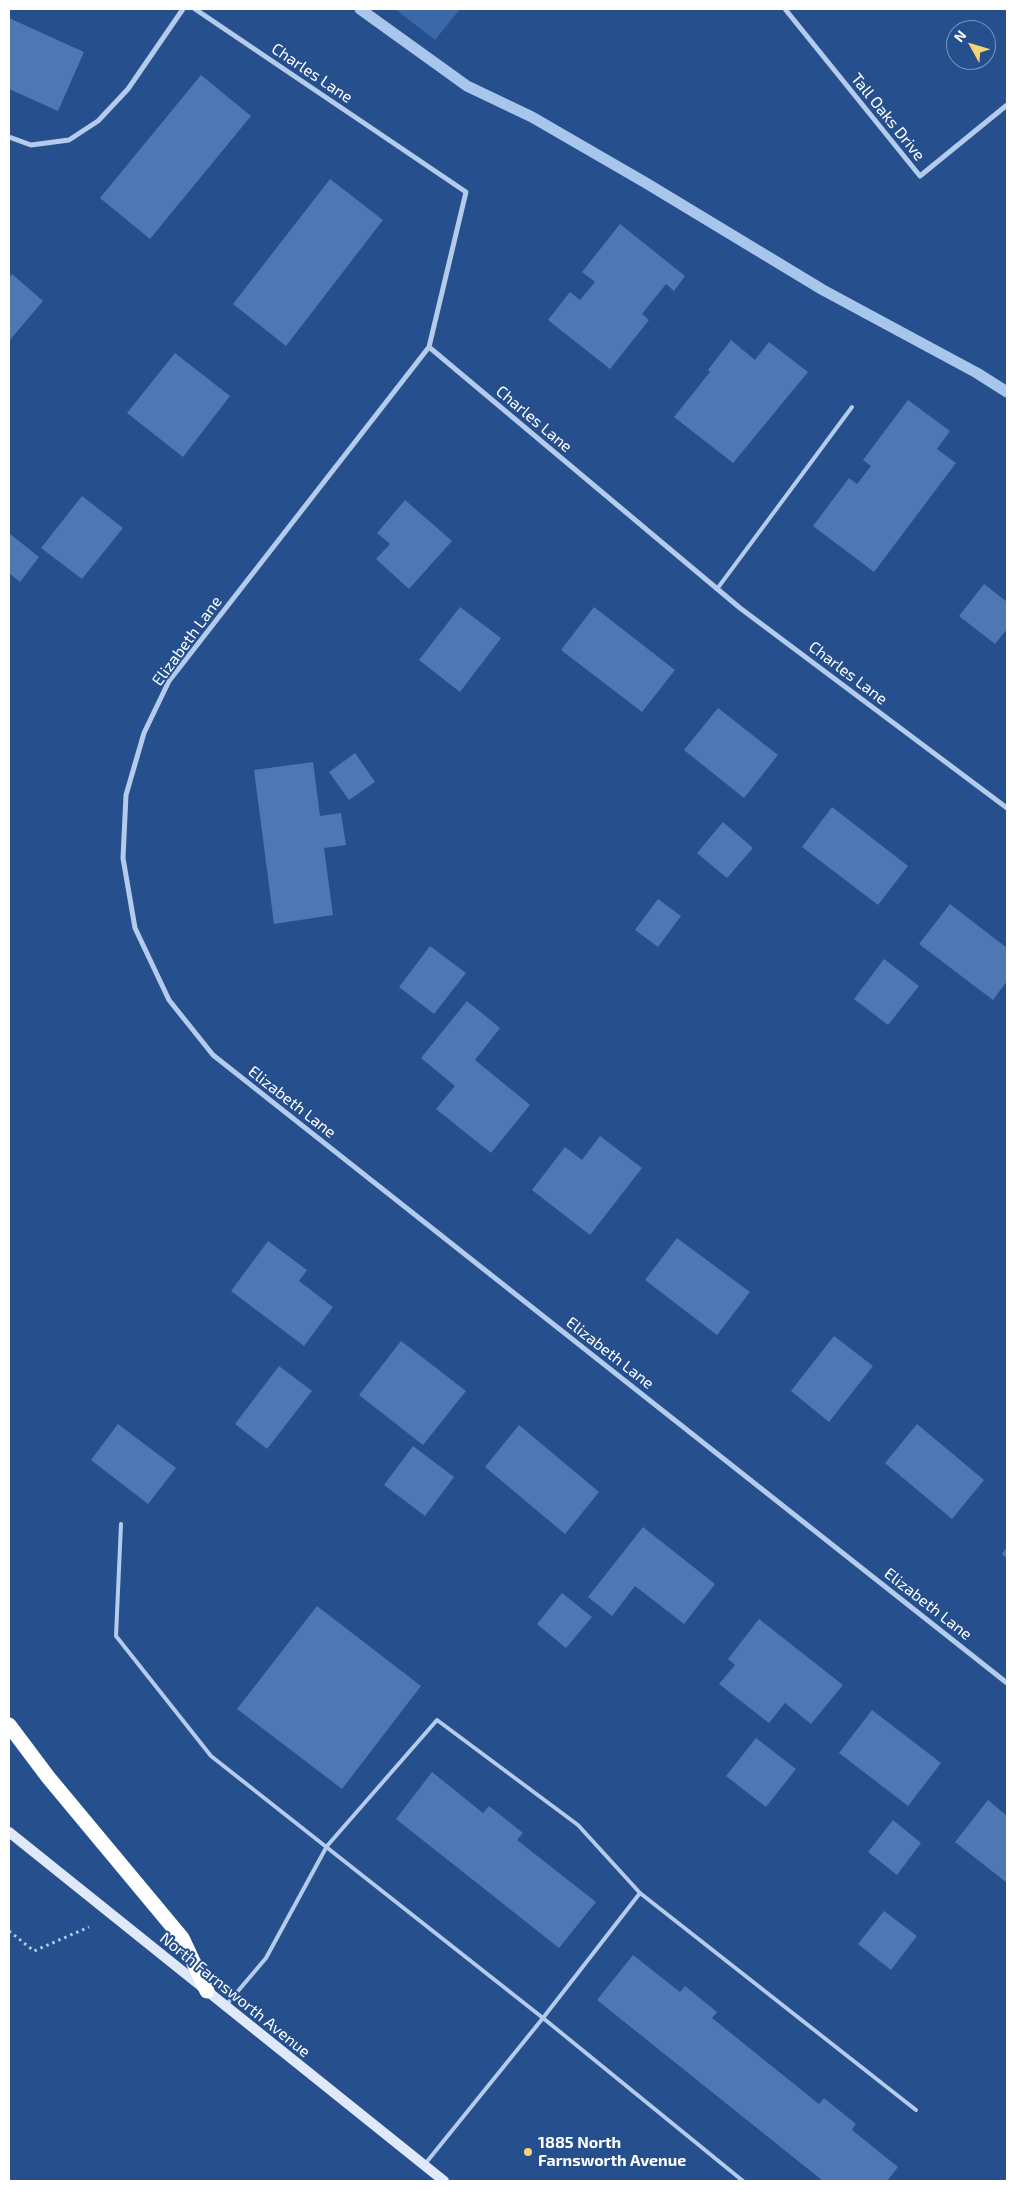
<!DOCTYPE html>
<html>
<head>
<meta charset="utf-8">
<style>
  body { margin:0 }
  #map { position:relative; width:1016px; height:2190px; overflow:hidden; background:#254f8d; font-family:"Exo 2",sans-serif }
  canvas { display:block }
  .frame { position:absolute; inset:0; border:10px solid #fff; pointer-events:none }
  .north { position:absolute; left:946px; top:20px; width:50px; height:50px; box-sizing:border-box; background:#254f8d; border:1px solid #7c95bb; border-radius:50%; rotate:309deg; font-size:14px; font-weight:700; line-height:20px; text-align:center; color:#fff }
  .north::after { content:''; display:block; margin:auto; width:18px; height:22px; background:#f5d478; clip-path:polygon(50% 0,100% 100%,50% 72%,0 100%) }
</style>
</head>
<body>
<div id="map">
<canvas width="1016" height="2190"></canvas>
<div class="frame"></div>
<div class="north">N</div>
</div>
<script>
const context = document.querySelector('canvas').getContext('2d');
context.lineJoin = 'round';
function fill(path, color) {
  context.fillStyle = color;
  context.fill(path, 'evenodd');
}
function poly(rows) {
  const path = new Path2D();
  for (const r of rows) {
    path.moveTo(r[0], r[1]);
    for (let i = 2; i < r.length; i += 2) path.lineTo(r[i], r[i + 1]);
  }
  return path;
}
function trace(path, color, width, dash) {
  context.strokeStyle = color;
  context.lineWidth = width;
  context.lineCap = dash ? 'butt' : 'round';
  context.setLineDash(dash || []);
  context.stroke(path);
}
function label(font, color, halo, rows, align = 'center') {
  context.font = font + ' "Exo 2",sans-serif';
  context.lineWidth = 4;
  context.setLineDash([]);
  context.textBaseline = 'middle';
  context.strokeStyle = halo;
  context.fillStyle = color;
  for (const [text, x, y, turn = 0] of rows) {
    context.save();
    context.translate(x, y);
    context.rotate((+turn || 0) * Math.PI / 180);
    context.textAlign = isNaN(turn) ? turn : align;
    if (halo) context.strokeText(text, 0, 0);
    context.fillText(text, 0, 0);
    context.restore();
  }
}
const green = poly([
  [395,9,460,9,435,40]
]);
const stream = poly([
  [360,9,467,86,532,117,646,183,823,290,977,373,1007,392]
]);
const building = poly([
  [9,18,84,52,58,111,9,89],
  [201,75,251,116,150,239,100,198],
  [330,179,383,220,286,346,233,304],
  [620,224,685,276,674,291,666,284,642,314,649,320,610,369,548,320,570,292,580,300,595,282,582,272],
  [12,274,43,301,9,341,9,278],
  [731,340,755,360,769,342,808,372,733,463,674,417,710,372,708,370],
  [175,353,230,396,183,457,127,413],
  [908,400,950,431,937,449,956,463,874,572,813,526,849,478,857,484,871,466,863,460],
  [82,496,123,528,82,579,41,548],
  [405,500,452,541,409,589,376,559,390,544,377,533],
  [9,533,39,557,20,582,9,573],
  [984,584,1007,602,1007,629,995,644,959,616],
  [460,607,501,638,460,692,419,660],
  [594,607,675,670,642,712,561,650],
  [718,708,778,755,744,798,684,750],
  [355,753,375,782,349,800,329,772],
  [313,762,320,816,341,813,346,845,324,848,333,915,274,924,254,770],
  [832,807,908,866,878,905,802,847],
  [723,822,753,848,727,878,697,853],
  [658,899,681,916,658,947,635,930],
  [950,904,1007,948,1007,981,993,1000,919,944],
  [430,946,466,973,434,1014,399,987],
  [884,959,919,986,888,1025,854,999],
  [467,1001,500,1028,475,1060,530,1105,491,1153,436,1109,455,1086,421,1058],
  [600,1136,642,1168,590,1235,532,1190,565,1147,582,1160],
  [677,1238,750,1292,717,1335,645,1280],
  [268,1241,307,1270,299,1281,333,1307,304,1346,231,1291],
  [834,1336,873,1366,829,1422,791,1391],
  [401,1341,466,1391,423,1445,359,1395],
  [279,1366,312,1391,267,1449,235,1424],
  [118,1424,176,1468,148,1504,91,1460],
  [917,1424,984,1480,952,1519,885,1463],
  [519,1425,599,1492,565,1534,485,1467],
  [413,1446,454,1477,425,1516,384,1485],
  [643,1527,715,1584,684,1624,635,1586,612,1616,588,1597],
  [1007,1547,1007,1558,1002,1554],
  [562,1593,592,1617,566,1648,537,1624],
  [317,1606,421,1686,342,1789,237,1709],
  [759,1619,843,1685,811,1724,785,1703,769,1723,719,1684,735,1665,728,1659],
  [872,1710,941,1763,908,1806,839,1753],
  [756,1738,796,1769,766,1807,726,1776],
  [432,1772,483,1813,489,1806,523,1833,517,1840,596,1902,559,1948,396,1819],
  [988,1800,1007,1816,1007,1883,955,1842],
  [893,1820,921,1843,897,1875,868,1852],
  [884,1911,917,1936,891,1970,858,1944],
  [633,1955,680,1992,685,1986,717,2012,712,2018,819,2104,824,2098,856,2124,852,2130,898,2167,887,2181,823,2181,597,2000]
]);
const path = poly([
  [9,1931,34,1951,89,1927]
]);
const service = poly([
  [717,589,852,407],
  [121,1524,116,1636,211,1756,543,2018,743,2181],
  [227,2004,266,1958,327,1846,437,1720,578,1825,640,1893,916,2110],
  [425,2164,543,2018,640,1893]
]);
const minor = poly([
  [195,9,466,192,429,347,169,681,144,733,126,795,123,858,135,928,169,1000,213,1055,1007,1683],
  [785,9,920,176,1007,105],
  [9,137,31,145,69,140,98,121,128,89,183,9],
  [429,347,740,608,1007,808]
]);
const secondary = poly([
  [9,1832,444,2181]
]);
const motorway = poly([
  [9,1725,48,1777,182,1938,207,1991]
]);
const markers = [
  [528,2152,5,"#f5d478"]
];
const streetNames = [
  ["Charles Lane",312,73,34],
  ["Tall Oaks Drive",888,117,51],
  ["Charles Lane",534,419,40],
  ["Elizabeth Lane",187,641,-54],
  ["Charles Lane",848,673,37],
  ["Elizabeth Lane",292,1102,38],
  ["Elizabeth Lane",610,1353,38],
  ["Elizabeth Lane",928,1604,38],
  ["North Farnsworth Avenue",235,1995,39]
];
const poiNames = [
  ["1885 North",538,2143],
  ["Farnsworth Avenue",538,2161]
];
fill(green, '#3969aa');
trace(stream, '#a8c6eb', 11);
fill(building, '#4d78b3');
trace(path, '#b4cbeb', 3, [2.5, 4]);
trace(service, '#b4cbeb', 4);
trace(minor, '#b4cbeb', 5);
trace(secondary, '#dfe9f9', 10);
trace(motorway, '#fff', 15);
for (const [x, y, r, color] of markers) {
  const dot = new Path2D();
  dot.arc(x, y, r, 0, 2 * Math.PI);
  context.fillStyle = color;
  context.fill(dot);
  trace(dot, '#254f8d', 2);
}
label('16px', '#fff', '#254f8d', streetNames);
label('bold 16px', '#fff', '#254f8d', poiNames, 'left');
</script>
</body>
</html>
